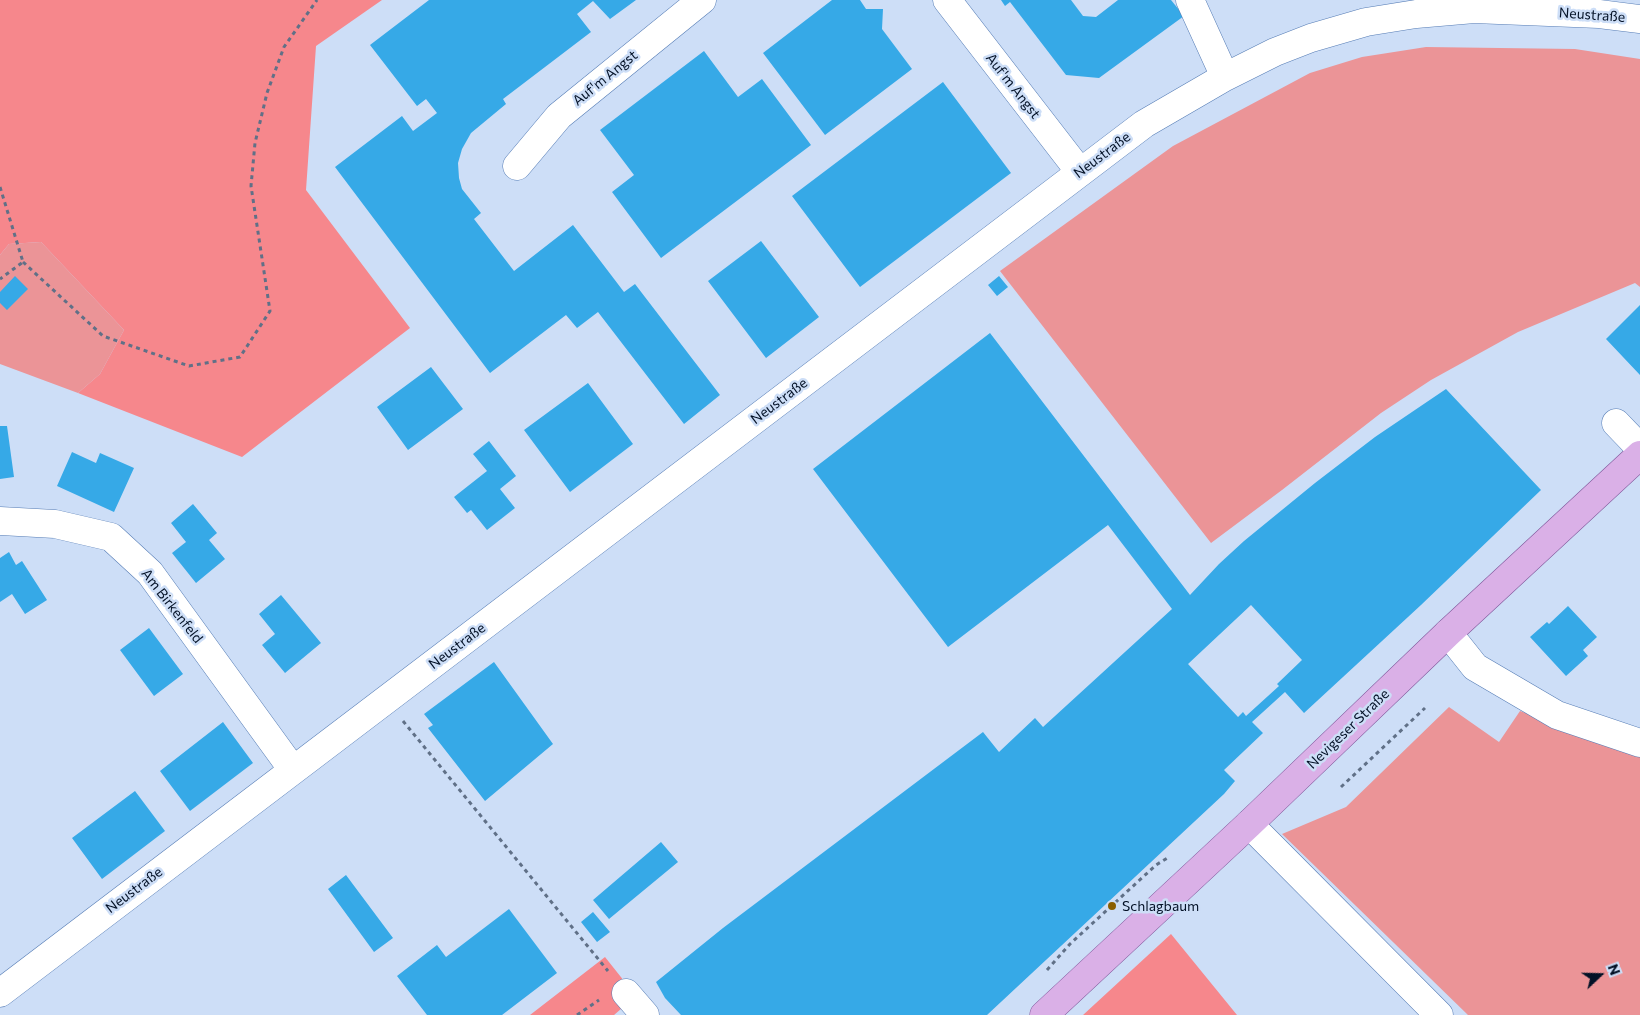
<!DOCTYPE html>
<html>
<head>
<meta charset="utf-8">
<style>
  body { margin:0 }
  #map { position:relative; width:1640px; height:1015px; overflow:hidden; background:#cddef7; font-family:Commissioner,sans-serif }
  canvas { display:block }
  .north { position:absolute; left:1575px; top:950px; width:50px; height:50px; -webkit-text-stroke:4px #cddef7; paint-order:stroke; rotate:69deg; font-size:14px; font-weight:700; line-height:20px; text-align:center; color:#031126 }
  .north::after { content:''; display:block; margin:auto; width:18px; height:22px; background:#031126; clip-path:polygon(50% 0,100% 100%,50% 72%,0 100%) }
</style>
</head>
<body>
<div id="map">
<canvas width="1640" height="1015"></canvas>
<div class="north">N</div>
</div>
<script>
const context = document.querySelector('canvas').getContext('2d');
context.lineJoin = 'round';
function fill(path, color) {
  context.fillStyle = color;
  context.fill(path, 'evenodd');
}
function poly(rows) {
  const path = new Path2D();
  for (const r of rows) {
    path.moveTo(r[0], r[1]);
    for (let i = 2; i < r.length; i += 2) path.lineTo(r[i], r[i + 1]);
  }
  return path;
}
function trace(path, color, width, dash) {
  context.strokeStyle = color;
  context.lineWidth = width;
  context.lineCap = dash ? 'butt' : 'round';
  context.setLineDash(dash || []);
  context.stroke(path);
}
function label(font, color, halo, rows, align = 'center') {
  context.font = font + ' Commissioner,sans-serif';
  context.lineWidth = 5;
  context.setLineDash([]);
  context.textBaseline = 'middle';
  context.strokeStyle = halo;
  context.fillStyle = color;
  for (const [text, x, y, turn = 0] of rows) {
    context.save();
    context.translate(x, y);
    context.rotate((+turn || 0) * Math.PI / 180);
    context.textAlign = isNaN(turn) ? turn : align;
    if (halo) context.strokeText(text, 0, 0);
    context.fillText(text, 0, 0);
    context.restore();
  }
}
const green = poly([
  [1426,47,1575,49,1640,59,1640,287,1635,283,1518,332,1431,380,1381,413,1282,490,1211,543,1000,271,1173,146,1310,73,1362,57],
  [41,242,124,330,100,374,78,393,0,364,0,255,9,244],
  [1449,707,1499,742,1520,711,1640,753,1640,1015,1468,1015,1282,834,1346,807]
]);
const forest = poly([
  [0,0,382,0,316,46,306,190,410,328,242,457,78,393,100,374,124,330,41,242,9,244,0,255],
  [1171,934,1237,1015,1083,1015],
  [605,957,636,996,614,1015,530,1015]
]);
const building = poly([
  [429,0,636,0,610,19,593,1,577,14,591,32,503,99,506,104,471,133,462,149,458,163,459,178,462,189,481,213,474,219,514,271,573,225,624,292,635,284,720,395,684,424,598,312,577,328,566,315,490,373,335,167,402,116,413,131,437,113,426,99,417,106,370,45],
  [832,0,860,0,866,9,883,9,882,29,912,69,825,135,763,53],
  [1001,0,1071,0,1083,16,1096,17,1118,0,1171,0,1184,16,1099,78,1066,75,1010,2,1005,6],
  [704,51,738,97,762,79,811,145,661,258,612,192,634,175,600,130],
  [943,82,1011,173,860,287,792,196],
  [761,241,819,317,766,358,708,281],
  [15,276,28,289,7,310,0,303,0,292],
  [999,276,1008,287,997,296,988,285],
  [1640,305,1640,375,1606,339],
  [990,333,1190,595,1219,564,1244,541,1315,483,1375,437,1446,389,1541,490,1421,605,1304,713,1285,692,1252,722,1263,733,1224,770,1235,781,1224,794,987,1015,681,1015,665,998,656,982,723,928,983,732,999,752,1035,718,1043,727,1172,609,1108,525,948,647,813,469],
  [1251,605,1302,660,1277,684,1279,686,1246,716,1243,712,1238,717,1188,664],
  [431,367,463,409,408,450,377,407],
  [588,383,633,444,570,492,524,430],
  [0,426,7,426,14,477,0,479],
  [489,441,516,476,500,489,515,508,487,530,471,510,467,513,454,497,487,471,473,454],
  [72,452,96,463,100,453,134,468,114,512,57,486],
  [193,504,217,533,209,540,225,559,196,583,172,553,186,542,171,523],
  [9,552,16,565,22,561,47,600,25,614,12,594,0,602,0,558],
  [281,595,321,643,285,673,262,645,275,634,259,614],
  [1568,606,1597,637,1583,650,1588,656,1566,676,1530,637,1547,622,1549,624],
  [149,628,183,674,154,696,120,650],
  [494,662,553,744,485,801,428,728,433,725,424,714],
  [223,722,253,763,190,811,160,771],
  [135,791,165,831,102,879,72,838],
  [661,842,678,862,609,919,593,900],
  [346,875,393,938,374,952,328,889],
  [509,909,557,973,502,1015,427,1015,397,976,437,945,446,957],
  [593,912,610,932,597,942,581,922]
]);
const path = poly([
  [0,187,23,262,0,279],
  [23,262,103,336,189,366,240,357,270,311,251,186,255,143,267,93,284,47,317,0],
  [403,721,608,971],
  [1341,787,1425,708],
  [1047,970,1070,944,1156,865,1169,857],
  [577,1015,599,1000]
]);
const minor = poly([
  [947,0,1080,172],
  [1190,0,1225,77],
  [517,166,559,116,702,0],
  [1616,423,1640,448],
  [0,521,55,524,111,537,150,573,293,770],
  [1448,633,1475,667,1557,715,1640,743],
  [1249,824,1439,1015],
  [0,993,1144,124,1225,77,1275,52,1311,38,1366,22,1416,14,1474,9,1599,14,1640,19],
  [626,993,645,1015]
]);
const major = poly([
  [1044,1015,1249,824,1448,633,1640,455]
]);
const markers = [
  [1112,906,5,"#8a5e00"]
];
const streetNames = [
  ["Neustraße",1592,15,4],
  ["Auf'm Angst",605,78,-39],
  ["Auf'm Angst",1013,86,52],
  ["Neustraße",1102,155,-37],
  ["Neustraße",779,401,-37],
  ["Am Birkenfeld",172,606,52],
  ["Neustraße",457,646,-37],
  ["Nevigeser Straße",1348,729,-44],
  ["Neustraße",134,890,-37]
];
const poiNames = [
  ["Schlagbaum",1122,906]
];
fill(green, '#eb9497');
fill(forest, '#f6878c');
fill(building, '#36a9e7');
trace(minor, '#557cb5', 29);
trace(major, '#7e5699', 29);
trace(path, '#607087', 3, [4, 4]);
trace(minor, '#fff', 28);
trace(major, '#dab0e7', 28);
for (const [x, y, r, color] of markers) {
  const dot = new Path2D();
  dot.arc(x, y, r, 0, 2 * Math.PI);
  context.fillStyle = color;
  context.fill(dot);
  trace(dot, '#cddef7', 2);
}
label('14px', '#031126', '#cddef7', streetNames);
label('14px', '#031126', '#cddef7', poiNames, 'left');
</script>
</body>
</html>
